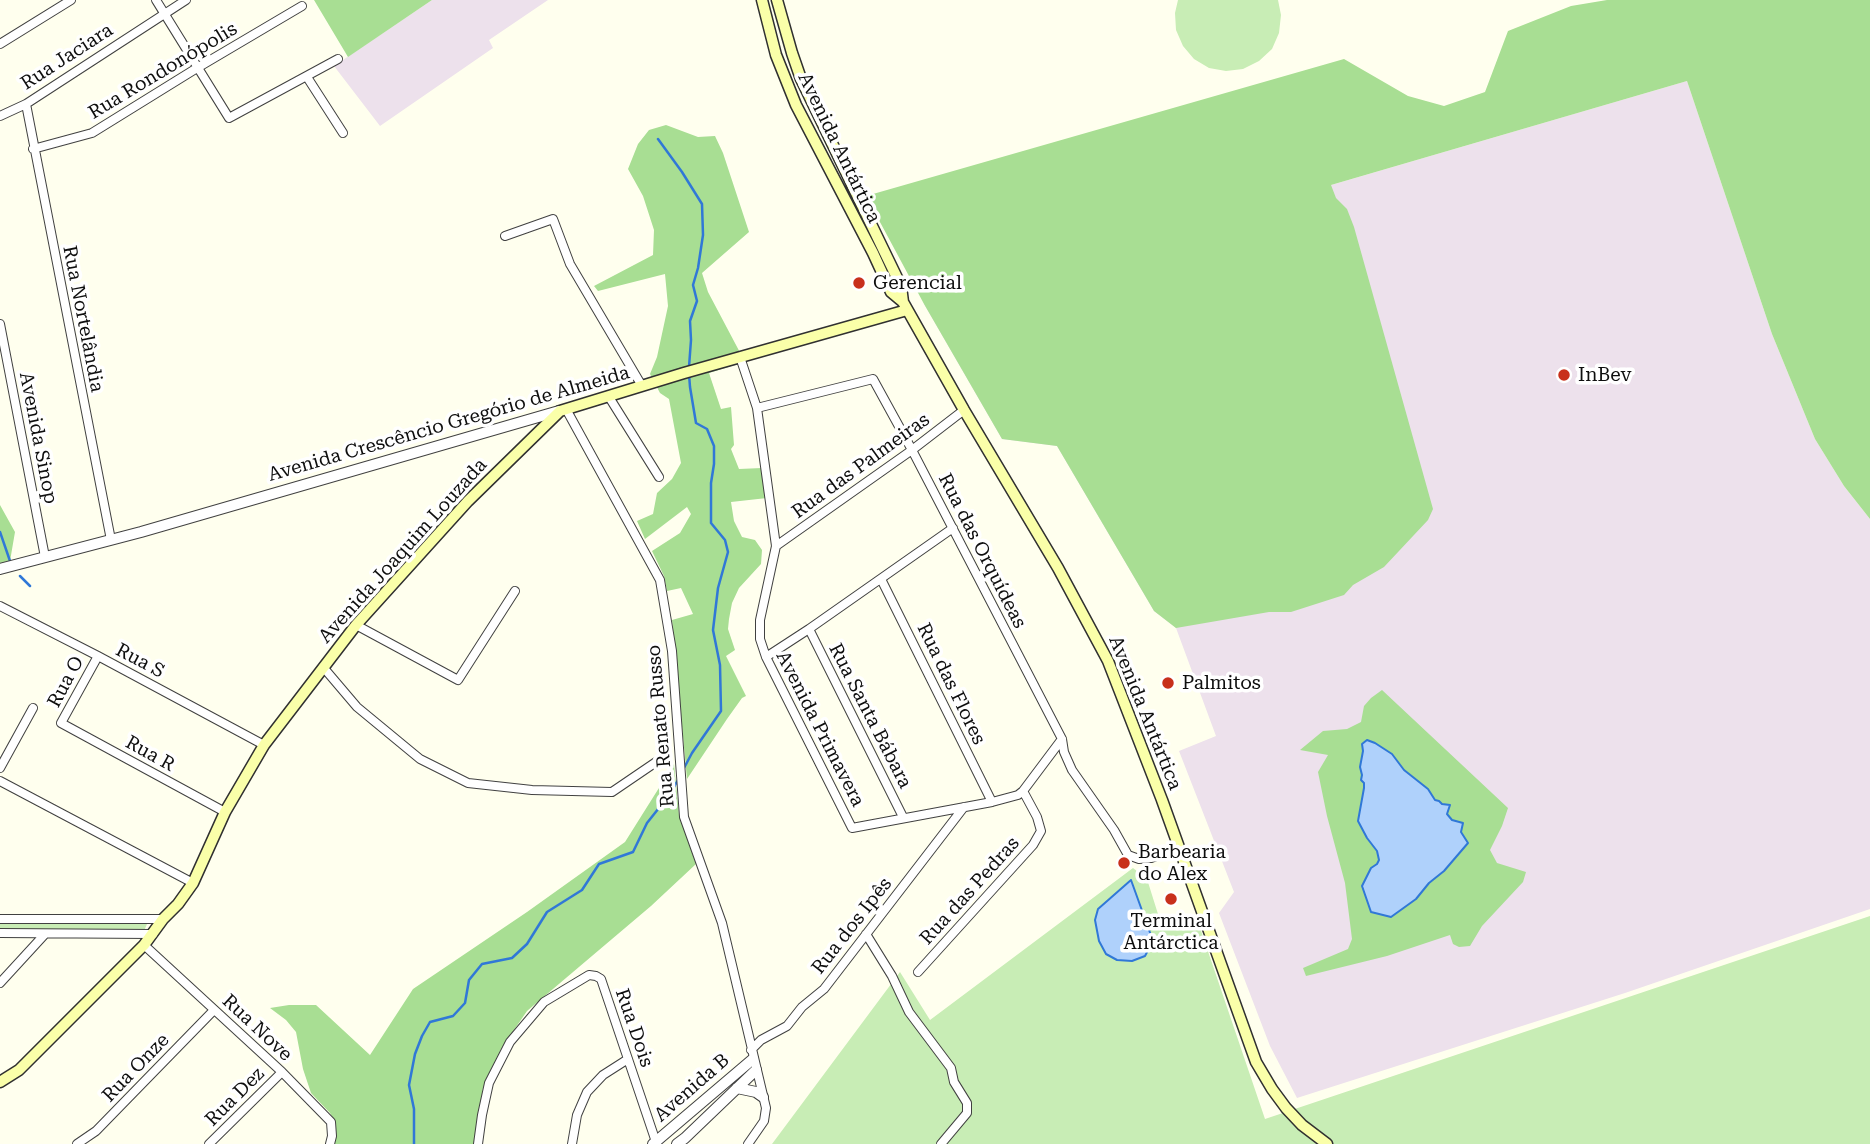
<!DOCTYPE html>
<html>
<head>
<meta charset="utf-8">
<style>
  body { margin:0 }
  canvas { display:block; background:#ffe }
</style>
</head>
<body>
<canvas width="1870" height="1144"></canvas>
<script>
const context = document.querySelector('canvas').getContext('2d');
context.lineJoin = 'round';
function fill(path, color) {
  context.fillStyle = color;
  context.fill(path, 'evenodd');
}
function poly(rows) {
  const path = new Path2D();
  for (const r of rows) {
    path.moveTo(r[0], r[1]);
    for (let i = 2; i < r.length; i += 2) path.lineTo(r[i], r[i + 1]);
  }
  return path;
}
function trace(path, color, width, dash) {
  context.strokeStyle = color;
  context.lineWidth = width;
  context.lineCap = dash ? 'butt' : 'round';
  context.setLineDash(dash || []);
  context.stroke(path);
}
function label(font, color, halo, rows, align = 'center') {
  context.font = font + ' "Roboto Serif",serif';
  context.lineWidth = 7;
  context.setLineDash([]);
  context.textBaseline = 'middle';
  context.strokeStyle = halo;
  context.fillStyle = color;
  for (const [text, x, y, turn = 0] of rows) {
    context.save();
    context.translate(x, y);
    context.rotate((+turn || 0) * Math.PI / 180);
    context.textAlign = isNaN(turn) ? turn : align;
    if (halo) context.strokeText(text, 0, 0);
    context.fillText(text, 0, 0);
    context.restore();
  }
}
const industrial = poly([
  [432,0,548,0,489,40,493,48,380,126,334,66],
  [1687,81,1772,334,1815,439,1844,486,1870,519,1870,909,1625,993,1297,1098,1270,1046,1219,913,1234,892,1179,751,1216,736,1176,628,1154,611,1057,446,1002,439,924,304]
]);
const green = poly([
  [1178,0,1278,0,1281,15,1279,33,1272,49,1259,61,1243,69,1226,71,1209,68,1194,59,1183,46,1176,30,1175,13],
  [1133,868,1147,879,1163,930,1197,919,1265,1119,1870,916,1870,1144,772,1144,900,972,930,1020],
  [0,921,147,924,144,931,0,932]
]);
const forest = poly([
  [314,0,432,0,348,57],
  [1607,0,1870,0,1870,519,1844,486,1815,439,1772,334,1687,81,1331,185,1336,198,1347,209,1354,227,1433,509,1428,520,1384,567,1353,585,1344,595,1291,612,1269,612,1176,628,1154,611,1057,446,1002,439,924,304,866,196,1344,59,1408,96,1444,106,1485,92,1508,31,1571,6],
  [666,125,698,137,715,136,723,153,749,232,702,273,708,292,745,362,709,373,721,409,731,407,734,445,731,449,739,469,762,468,767,498,731,502,734,521,742,537,755,540,762,550,761,564,739,588,732,603,729,619,728,629,735,650,726,656,746,696,742,698,727,719,687,779,672,620,693,614,681,588,667,591,664,576,652,551,680,533,691,514,687,507,645,539,637,521,653,514,657,493,672,479,681,463,669,399,660,393,650,374,657,357,668,306,665,274,598,291,594,286,653,255,654,230,643,196,628,169,638,144,649,130],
  [0,505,15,532,10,561,0,563],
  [1382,690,1508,808,1502,826,1490,850,1497,863,1526,872,1523,882,1482,926,1470,946,1459,947,1453,944,1450,935,1387,956,1306,976,1303,968,1348,949,1352,939,1345,883,1327,816,1318,772,1328,755,1300,750,1323,731,1347,729,1361,722,1364,706,1371,698],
  [674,764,679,815,696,864,651,906,527,1011,501,1049,483,1088,474,1144,334,1144,336,1124,330,1113,311,1093,303,1069,296,1032,286,1020,270,1008,289,1005,316,1005,370,1055,413,989,527,912,625,842]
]);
const water = poly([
  [1367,740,1375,743,1392,754,1404,770,1428,789,1435,800,1439,801,1442,804,1450,805,1447,814,1452,820,1463,823,1461,832,1468,843,1444,871,1429,883,1416,899,1391,917,1371,912,1362,886,1371,868,1377,864,1379,860,1377,851,1367,838,1358,821,1364,788,1364,783,1361,780,1362,775,1360,767,1363,751,1362,744,1367,740],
  [1131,880,1153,941,1145,956,1132,961,1117,960,1106,954,1099,941,1095,920,1098,909,1131,880]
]);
const stream = poly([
  [658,139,682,172,702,204,703,235,698,268,693,285,697,301,690,321,691,340,689,367],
  [0,532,10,561],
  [20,576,30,586],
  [684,768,692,753,721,711,720,665,713,630,718,588,728,552,725,540,711,523,711,483,714,464,714,446,707,429,696,423,690,387,689,374],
  [414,1144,414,1109,409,1085,415,1054,422,1036,430,1022,453,1016,465,1003,469,980,482,964,512,958,527,944,547,912,582,890,599,864,633,852,647,823,670,794,678,780]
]);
const minor = poly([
  [156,0,229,118,338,59],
  [0,44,71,0],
  [307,77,343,133],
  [26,104,111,540],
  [0,116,26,104,186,0],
  [33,149,92,133,197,68,302,6],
  [505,236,553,219,570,264,642,386],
  [0,324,45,557],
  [740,357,757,408,776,546,760,620,760,639,766,657,852,828,992,802,1018,795,1023,791,1062,739],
  [609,397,659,477],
  [757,408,873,379,912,450,1062,739,1064,752,1072,770,1114,830,1128,855,1139,859,1151,858,1179,847],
  [566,409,660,580,672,651,684,817,722,923,766,1108,764,1121,748,1144],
  [776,546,912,450,964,410],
  [881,579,992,802],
  [0,606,98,656,264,745],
  [356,625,458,680,515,591],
  [809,629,903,817],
  [98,656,61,723,225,812],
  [766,657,809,629,953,528],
  [323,667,357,707,420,759,468,783,532,790,612,792,659,760],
  [0,768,33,708],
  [0,781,193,883],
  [0,919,163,919],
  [0,933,153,934],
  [866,934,892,976,909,1012,951,1068,954,1082,967,1103,967,1113,941,1144],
  [144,945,282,1072,331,1122,332,1136,330,1144],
  [918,972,1033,845,1041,831,1037,817,1023,791],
  [0,983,45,934],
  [751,1050,761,1040,787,1026,802,1007,824,989,964,807],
  [77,1144,96,1131,214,1010],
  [209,1144,282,1072],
  [478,1144,482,1115,489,1083,510,1042,544,1002,589,975,596,976,601,979,656,1142],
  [572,1144,577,1115,587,1092,603,1075,628,1059]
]);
const tertiary = poly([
  [0,569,141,532,559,411],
  [737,1088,756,1092,763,1097],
  [653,1144,753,1059],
  [677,1144,685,1138,756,1070]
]);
const secondary = poly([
  [762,0,776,55,796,105,873,253,891,292,903,302,964,410,1058,568,1108,661,1162,800,1256,1062,1272,1089,1286,1108,1302,1125,1327,1144],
  [777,0,792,53,801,79,901,286,903,302],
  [0,1082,19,1070,144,945,163,919,178,904,193,883,225,812,264,745,356,625,468,501,560,411,684,373,907,310]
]);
const markers = [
  [859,283,7,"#c8301b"],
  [1564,375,7,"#c8301b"],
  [1168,683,7,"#c8301b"],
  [1124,863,7,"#c8301b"],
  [1171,899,7,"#c8301b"]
];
const streetNames = [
  ["Rua Jaciara",67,57,-33],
  ["Rua Rondonópolis",163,71,-31],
  ["Avenida Antártica",839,148,64],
  ["Rua Nortelândia",83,319,79],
  ["Avenida Crescêncio Gregório de Almeida",449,424,-16],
  ["Avenida Sinop",38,438,79],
  ["Rua das Palmeiras",861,466,-36],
  ["Avenida Joaquim Louzada",403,551,-48],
  ["Rua das Orquídeas",982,551,63],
  ["Rua S",140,661,28],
  ["Rua O",66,682,-62],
  ["Rua das Flores",951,684,64],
  ["Avenida Antártica",1145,713,68],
  ["Rua Santa Bábara",870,716,63],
  ["Rua Renato Russo",661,726,-95],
  ["Avenida Primavera",820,729,63],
  ["Rua R",150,754,29],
  ["Rua das Pedras",970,891,-48],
  ["Rua dos Ipês",852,926,-52],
  ["Rua Nove",257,1028,43],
  ["Rua Dois",634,1028,71],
  ["Rua Onze",136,1068,-46],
  ["Avenida B",692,1088,-41],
  ["Rua Dez",235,1097,-45]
];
const poiNames = [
  ["Gerencial",873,283],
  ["InBev",1578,375],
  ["Palmitos",1182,683],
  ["Barbearia",1138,852],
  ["do Alex",1138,874],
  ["Terminal",1171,921,"center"],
  ["Antárctica",1171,943,"center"]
];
fill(industrial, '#ede1ec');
fill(green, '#c8edb5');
fill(forest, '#a8de93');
fill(water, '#afd1fb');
trace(water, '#3078d7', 2);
trace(stream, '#3078d7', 2.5);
trace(minor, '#414141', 10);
trace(tertiary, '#414141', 12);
trace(secondary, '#303030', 13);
trace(minor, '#fff', 8);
trace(tertiary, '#fff', 10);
trace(secondary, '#faffa9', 10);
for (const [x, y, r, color] of markers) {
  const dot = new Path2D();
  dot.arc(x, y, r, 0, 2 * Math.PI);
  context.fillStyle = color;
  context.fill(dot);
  trace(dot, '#fff', 2.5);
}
label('19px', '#0e0e0e', '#fff', streetNames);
label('19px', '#0e0e0e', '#fff', poiNames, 'left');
</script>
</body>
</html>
